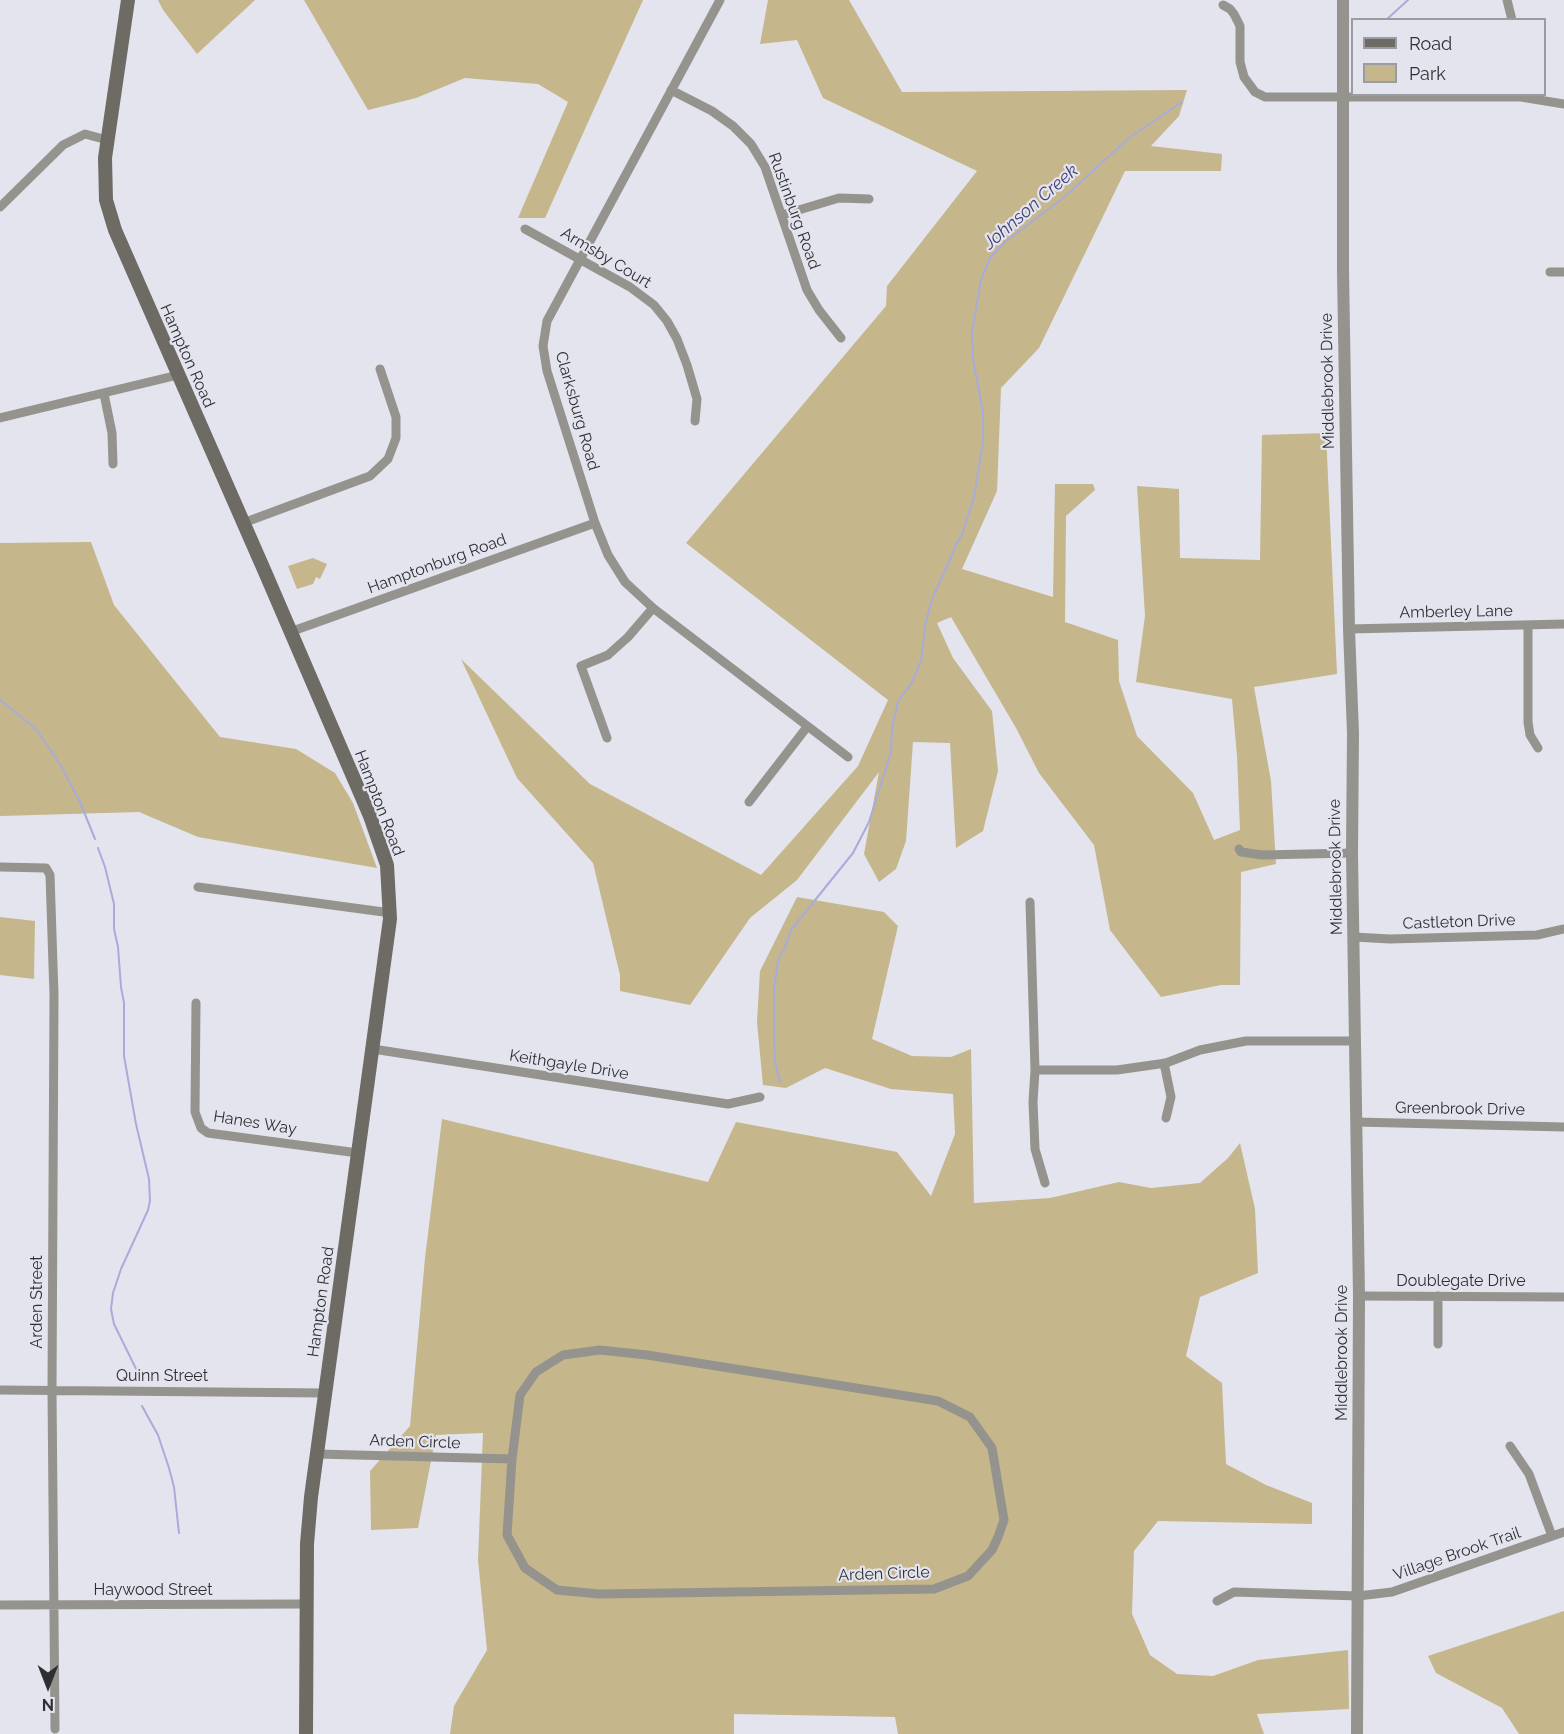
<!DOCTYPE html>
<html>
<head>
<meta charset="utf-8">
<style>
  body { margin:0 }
  #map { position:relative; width:1564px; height:1734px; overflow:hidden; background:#e3e4ee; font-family:Raleway,sans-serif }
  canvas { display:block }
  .legend { position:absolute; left:1351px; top:18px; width:195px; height:78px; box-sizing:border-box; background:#e3e4ee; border:2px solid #9b9ca3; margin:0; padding:8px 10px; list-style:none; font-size:18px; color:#2f2f33 }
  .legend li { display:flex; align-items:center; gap:12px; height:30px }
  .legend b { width:30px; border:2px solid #9b9ca3 }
  .north { position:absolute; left:18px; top:1656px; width:60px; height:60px; -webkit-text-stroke:4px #e3e4ee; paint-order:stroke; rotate:180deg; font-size:16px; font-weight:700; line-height:24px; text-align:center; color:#2f2f33 }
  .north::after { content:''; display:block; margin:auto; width:21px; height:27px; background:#2f2f33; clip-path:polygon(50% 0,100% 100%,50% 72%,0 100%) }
</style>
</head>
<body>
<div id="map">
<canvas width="1564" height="1734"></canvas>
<ul class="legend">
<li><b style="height:8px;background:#6e6b65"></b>Road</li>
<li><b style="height:16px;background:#c5b68c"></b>Park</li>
</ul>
<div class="north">N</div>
</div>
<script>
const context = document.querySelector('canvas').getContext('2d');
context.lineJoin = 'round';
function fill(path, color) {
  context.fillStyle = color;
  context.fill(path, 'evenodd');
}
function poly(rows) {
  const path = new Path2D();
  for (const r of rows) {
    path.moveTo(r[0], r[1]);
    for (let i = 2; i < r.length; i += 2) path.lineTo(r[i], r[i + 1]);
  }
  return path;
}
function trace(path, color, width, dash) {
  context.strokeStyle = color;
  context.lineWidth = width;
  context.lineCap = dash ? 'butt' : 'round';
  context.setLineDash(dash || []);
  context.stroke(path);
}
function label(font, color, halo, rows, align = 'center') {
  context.font = font + ' Raleway,sans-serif';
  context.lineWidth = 4.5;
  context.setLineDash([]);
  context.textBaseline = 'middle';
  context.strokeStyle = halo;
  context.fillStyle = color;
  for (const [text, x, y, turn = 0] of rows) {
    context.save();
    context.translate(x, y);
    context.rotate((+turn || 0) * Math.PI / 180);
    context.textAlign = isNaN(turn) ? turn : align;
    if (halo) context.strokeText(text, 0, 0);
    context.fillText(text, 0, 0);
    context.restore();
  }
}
const green = poly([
  [158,0,255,0,197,54,163,10],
  [304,0,643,0,545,218,518,218,568,102,538,84,465,78,416,98,368,110],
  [768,0,849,0,902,92,1187,90,1179,116,1151,146,1222,154,1221,171,1125,171,1039,348,1001,388,997,491,962,569,1053,597,1055,484,1093,484,1095,490,1066,516,1065,622,1118,640,1119,681,1137,736,1193,793,1214,840,1240,830,1237,756,1232,699,1136,682,1145,616,1137,486,1179,489,1180,558,1260,560,1262,435,1326,433,1337,674,1254,687,1271,781,1276,864,1241,872,1240,985,1221,985,1161,997,1110,930,1094,845,1039,773,1016,728,951,617,937,623,953,658,992,711,998,771,983,831,956,848,950,743,913,742,906,841,896,869,879,882,864,854,879,772,797,880,750,918,690,1005,620,991,620,975,593,863,517,778,461,659,590,784,761,875,858,766,888,700,686,543,886,306,887,286,977,171,823,98,797,40,760,44],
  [91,542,114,605,220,737,296,749,335,773,353,803,377,868,198,837,139,812,0,816,0,543],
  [313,558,327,564,320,579,316,577,313,584,297,589,288,566],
  [797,897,884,912,898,926,872,1039,912,1056,951,1057,971,1049,974,1203,1050,1198,1119,1182,1151,1188,1200,1183,1228,1158,1240,1143,1255,1209,1258,1273,1200,1297,1186,1356,1222,1383,1226,1464,1266,1485,1312,1503,1312,1524,1158,1521,1134,1551,1132,1614,1150,1655,1177,1674,1213,1676,1258,1660,1348,1650,1349,1709,1257,1714,1264,1734,898,1734,895,1717,734,1714,734,1734,450,1734,454,1706,487,1650,478,1560,483,1433,436,1435,418,1528,371,1530,370,1471,410,1426,425,1258,442,1119,708,1182,736,1122,897,1152,931,1196,955,1134,953,1094,891,1089,825,1068,786,1088,763,1085,757,1022,760,971],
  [0,917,35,921,34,979,0,975],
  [1564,1611,1564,1734,1519,1734,1502,1708,1436,1673,1428,1656]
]);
const stream = poly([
  [1386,20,1408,0],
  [0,700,36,729,61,766,80,802,95,839],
  [98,848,105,867,114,904,114,929,118,947,121,987,124,1003,124,1056,136,1124,149,1179,150,1201,148,1210,121,1269,113,1293,111,1309,114,1324,141,1379],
  [780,1082,775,1063,774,1035,774,989,778,961,782,951,784,950,791,930,853,853,869,822,891,752,892,729,898,701,911,684,921,661,926,621,932,599,959,539,961,538,974,497,983,442,983,412,973,360,972,332,981,280,990,258,1005,242,1062,199,1130,137,1182,102],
  [142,1406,158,1435,169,1468,174,1487,179,1533]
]);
const minor = poly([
  [720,0,547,321,543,346,547,371,595,523,608,555,625,582,653,608,848,757],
  [1507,0,1512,20],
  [1223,5,1230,9,1234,14,1240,26,1240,62,1244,77,1255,92,1265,97,1521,97,1564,104],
  [671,90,712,111,733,126,751,144,765,167,807,290,819,310,841,338],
  [0,207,63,145,85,134,107,140],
  [782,215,839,198,869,199],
  [525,229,630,287,654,305,667,321,677,339,687,365,697,399,695,421],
  [1550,272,1564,272],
  [104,394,112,433,113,464],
  [0,418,178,375],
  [243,523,370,476,388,459,396,438,396,417,380,369],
  [1528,626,1528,722,1530,735,1538,748],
  [1349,629,1564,624],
  [290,632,595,523],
  [607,738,581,666,608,655,628,637,653,608],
  [749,802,807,727],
  [1239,849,1241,852,1262,855,1352,853],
  [0,867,46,868,50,875,54,995,52,1390,55,1729],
  [198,887,391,913],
  [1030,902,1035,1070,1117,1070,1166,1063,1200,1050,1246,1041,1355,1041],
  [1354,937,1390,939,1537,935,1564,929],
  [196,1003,195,1112,201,1128,208,1133,358,1153],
  [373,1049,728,1104,760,1097],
  [1164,1063,1171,1097,1166,1118],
  [1035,1070,1033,1102,1035,1149,1045,1183],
  [1356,1122,1564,1127],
  [1359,1296,1564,1297],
  [1438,1296,1438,1344],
  [600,1350,647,1355,938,1401,970,1417,992,1448,1004,1520,998,1537,992,1550,968,1576,934,1589,599,1594,557,1590,525,1568,507,1535,512,1459,520,1395,536,1372,563,1355,600,1350],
  [0,1390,325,1393],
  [1510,1446,1529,1474,1552,1536],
  [317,1454,512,1459],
  [1217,1601,1234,1592,1358,1596,1392,1592,1564,1532],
  [0,1605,306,1604]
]);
const tertiary = poly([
  [1343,0,1343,271,1349,629,1353,733,1352,853,1359,1296,1357,1734]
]);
const secondary = poly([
  [128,0,105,158,106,200,115,230,265,572,370,816,387,865,390,919,311,1497,307,1544,306,1734]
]);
const streetNames = [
  ["Rustinburg Road",794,211,70],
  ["Armsby Court",606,258,31],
  ["Hampton Road",187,356,66],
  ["Middlebrook Drive",1328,381,-91],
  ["Clarksburg Road",577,411,74],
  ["Hamptonburg Road",437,564,-20],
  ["Amberley Lane",1456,612,-1],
  ["Hampton Road",379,803,69],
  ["Middlebrook Drive",1336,867,-91],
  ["Castleton Drive",1459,922,-2],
  ["Keithgayle Drive",569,1065,9],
  ["Greenbrook Drive",1460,1109,1],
  ["Hanes Way",255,1123,9],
  ["Doublegate Drive",1461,1281],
  ["Arden Street",37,1302,-90],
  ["Hampton Road",321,1302,-82],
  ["Middlebrook Drive",1342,1353,-90],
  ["Quinn Street",162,1376],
  ["Arden Circle",415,1442,2],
  ["Village Brook Trail",1457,1554,-19],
  ["Arden Circle",884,1574,-2],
  ["Haywood Street",153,1590]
];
const waterNames = [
  ["Johnson Creek",1031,207,-41]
];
fill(green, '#c5b68c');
trace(stream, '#a9abd9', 2);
trace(minor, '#94938e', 9);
trace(tertiary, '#94938e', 12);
trace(secondary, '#6e6b65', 14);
label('16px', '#2f2f33', '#e3e4ee', streetNames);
label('italic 18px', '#403f78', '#e3e4ee', waterNames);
</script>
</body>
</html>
